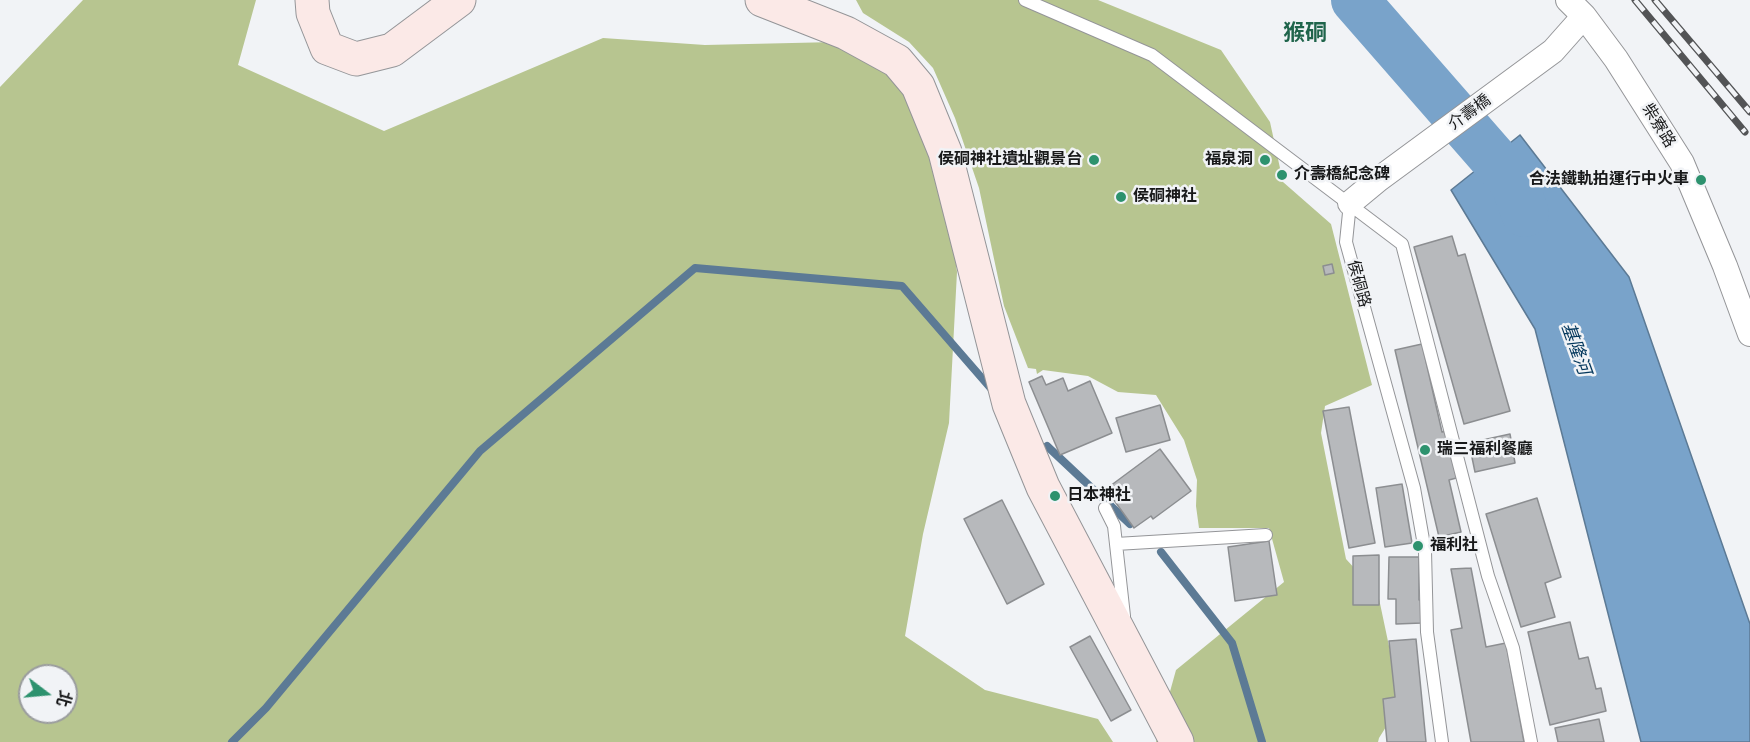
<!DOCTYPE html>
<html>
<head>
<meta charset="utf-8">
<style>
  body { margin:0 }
  #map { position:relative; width:1750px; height:742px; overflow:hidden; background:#f1f3f6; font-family:"Roboto Condensed","Noto Sans TC",sans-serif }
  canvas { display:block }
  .north { position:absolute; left:18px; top:664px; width:60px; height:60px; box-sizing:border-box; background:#f1f3f6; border:2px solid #9a9c9e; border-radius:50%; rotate:106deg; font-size:16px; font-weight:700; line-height:24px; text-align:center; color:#18191a }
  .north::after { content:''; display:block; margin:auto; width:21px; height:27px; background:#2d926e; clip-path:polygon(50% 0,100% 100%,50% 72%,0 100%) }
</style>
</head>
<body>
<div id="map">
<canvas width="1750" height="742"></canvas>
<div class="north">北</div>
</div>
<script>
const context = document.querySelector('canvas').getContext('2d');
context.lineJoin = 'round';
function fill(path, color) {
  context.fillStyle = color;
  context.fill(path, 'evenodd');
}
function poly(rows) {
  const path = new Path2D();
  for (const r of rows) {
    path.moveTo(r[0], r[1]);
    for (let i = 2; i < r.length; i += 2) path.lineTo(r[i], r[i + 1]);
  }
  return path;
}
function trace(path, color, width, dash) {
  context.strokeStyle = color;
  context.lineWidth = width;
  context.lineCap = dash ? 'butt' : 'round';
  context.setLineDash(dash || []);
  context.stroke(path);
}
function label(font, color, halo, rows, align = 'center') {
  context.font = font + ' "Roboto Condensed","Noto Sans TC",sans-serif';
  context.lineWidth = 5;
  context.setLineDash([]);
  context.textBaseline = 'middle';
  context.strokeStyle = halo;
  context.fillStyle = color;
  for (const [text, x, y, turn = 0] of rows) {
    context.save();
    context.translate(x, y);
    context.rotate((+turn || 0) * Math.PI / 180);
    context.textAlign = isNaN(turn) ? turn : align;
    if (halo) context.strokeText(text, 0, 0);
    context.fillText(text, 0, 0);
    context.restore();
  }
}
const forest = poly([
  [83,0,256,0,238,65,384,131,603,38,705,45,879,41,936,115,957,272,949,423,923,534,905,636,985,690,1098,719,1113,742,0,742,0,87],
  [30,676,66,676,66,712,30,712],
  [856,0,1098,0,1221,50,1270,122,1283,182,1331,224,1372,385,1325,406,1321,433,1346,559,1378,594,1401,703,1379,738,1378,742,1156,742,1176,670,1284,582,1269,528,1199,528,1196,506,1197,480,1184,440,1156,395,1118,392,1088,376,1043,370,1037,374,1036,369,1028,368,1004,306,979,188,955,118,933,68,909,42,863,13]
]);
const water = poly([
  [1520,135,1629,277,1750,624,1750,742,1641,742,1535,329,1451,190,1520,135]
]);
const stream = poly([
  [1047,446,1130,524],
  [1161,552,1232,643,1262,742],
  [232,742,266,708,480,451,695,268,902,286,994,392]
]);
const river = poly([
  [1355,0,1514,182,1525,213]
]);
const building = poly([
  [1452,236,1458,256,1465,254,1510,411,1464,424,1414,247,1452,236],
  [1332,264,1334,273,1325,275,1323,266,1332,264],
  [1422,344,1442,432,1449,431,1460,477,1449,480,1461,532,1439,537,1395,350,1422,344],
  [1042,376,1046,385,1063,378,1068,391,1090,381,1112,433,1060,455,1029,382,1042,376],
  [1160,405,1170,440,1126,452,1116,418,1160,405],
  [1349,407,1375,543,1349,548,1323,411,1349,407],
  [1510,434,1515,463,1475,472,1469,443,1510,434],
  [1160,449,1191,491,1153,519,1151,516,1134,528,1106,489,1160,449],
  [1402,484,1412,543,1385,547,1376,488,1402,484],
  [1537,498,1561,577,1545,583,1555,617,1521,627,1486,514,1537,498],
  [1002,500,1044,584,1007,604,964,519,1002,500],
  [1269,541,1277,595,1235,601,1228,547,1269,541],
  [1379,555,1379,605,1353,605,1353,556,1379,555],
  [1389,557,1419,557,1419,600,1422,600,1422,623,1396,624,1396,599,1388,599,1389,557],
  [1471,568,1486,647,1506,643,1524,742,1471,742,1451,630,1462,628,1451,569,1471,568],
  [1570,622,1579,659,1588,657,1596,689,1601,688,1606,711,1550,725,1528,632,1570,622],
  [1090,636,1131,710,1111,721,1070,647,1090,636],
  [1416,639,1426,742,1387,742,1383,699,1395,697,1389,641,1416,639],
  [1599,719,1604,742,1558,742,1555,728,1599,719]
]);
const lane = poly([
  [1025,0,1152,55,1402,244,1488,576,1513,648,1531,742],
  [1350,203,1346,242,1414,488,1425,551,1427,632,1442,742],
  [1105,508,1114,526,1124,616],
  [1116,544,1266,535]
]);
const street = poly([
  [1568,0,1584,16,1616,59,1682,163,1725,266,1750,334],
  [1350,203,1379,179,1553,51,1584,16]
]);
const secondary = poly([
  [312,0,313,13,327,48,356,59,392,50,459,0],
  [762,0,846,33,897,61,918,86,945,152,1009,404,1043,487,1177,742]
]);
const rail = poly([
  [1635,0,1745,132],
  [1655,0,1750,112]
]);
const markers = [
  [1094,160,6,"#2d926e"],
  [1265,160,6,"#2d926e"],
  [1282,175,6,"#2d926e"],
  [1701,180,6,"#2d926e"],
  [1121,197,6,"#2d926e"],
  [1425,450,6,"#2d926e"],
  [1055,496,6,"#2d926e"],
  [1418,546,6,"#2d926e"]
];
const streetNames = [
  ["介壽橋",1470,113,-36],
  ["柴寮路",1658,126,58],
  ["侯硐路",1358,284,75]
];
const poiNames = [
  ["侯硐神社遺址觀景台",1082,160,"right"],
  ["福泉洞",1253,160,"right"],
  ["介壽橋紀念碑",1294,175],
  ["合法鐵軌拍運行中火車",1689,180,"right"],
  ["侯硐神社",1133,197],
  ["瑞三福利餐廳",1437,450],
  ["日本神社",1067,496],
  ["福利社",1430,546]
];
const waterNames = [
  ["基隆河",1575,349,70]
];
const districtNames = [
  ["猴硐",1305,34]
];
fill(forest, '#b7c590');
fill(water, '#79a3ca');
trace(water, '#5c7a95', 1.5);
trace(stream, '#5c7a95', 8);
trace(river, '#79a3ca', 48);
fill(building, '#b7b9bc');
trace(building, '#8c8e91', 1.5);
trace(lane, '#949598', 14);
trace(street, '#949598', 26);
trace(secondary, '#949598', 35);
trace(lane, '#fff', 12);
trace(street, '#fff', 24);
trace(secondary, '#fbe9e7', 33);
trace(rail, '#535456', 7);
trace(rail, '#f1f3f6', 4.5, [14]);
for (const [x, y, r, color] of markers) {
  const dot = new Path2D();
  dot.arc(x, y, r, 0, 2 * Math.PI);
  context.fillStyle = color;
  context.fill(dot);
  trace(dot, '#f1f3f6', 2);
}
label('16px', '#18191a', '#f1f3f6', streetNames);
label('bold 16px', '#18191a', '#f1f3f6', poiNames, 'left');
label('italic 18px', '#03375c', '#f1f3f6', waterNames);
label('bold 22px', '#1f644b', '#f1f3f6', districtNames);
</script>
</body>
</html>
